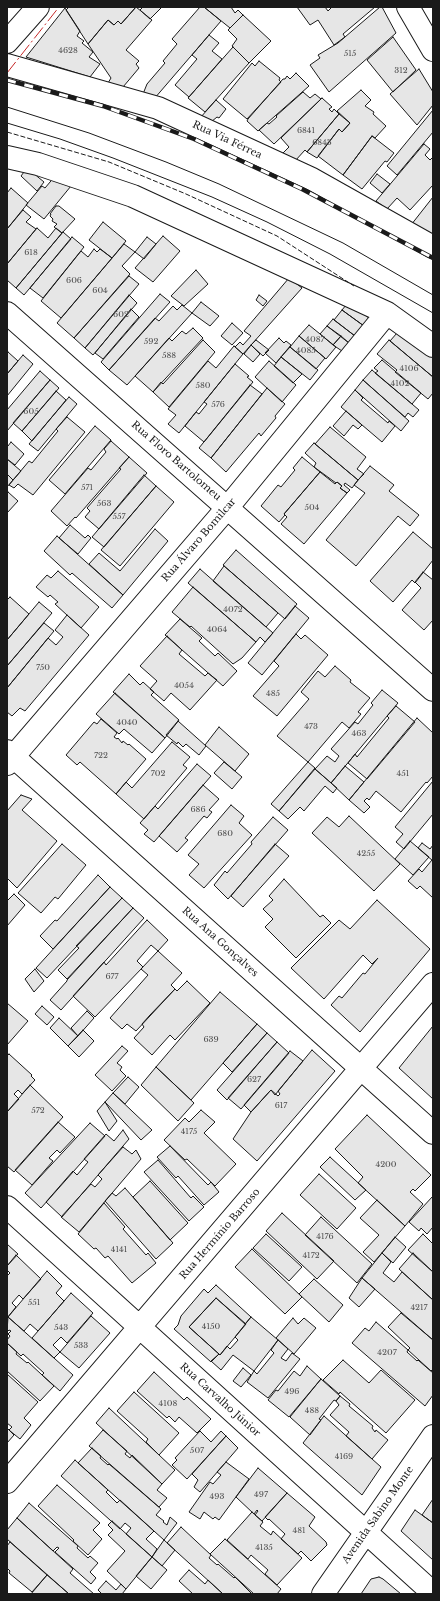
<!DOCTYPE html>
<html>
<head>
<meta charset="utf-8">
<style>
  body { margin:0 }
  #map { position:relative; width:440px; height:1601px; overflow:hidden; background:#fff; font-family:"Libre Baskerville",serif }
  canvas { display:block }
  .frame { position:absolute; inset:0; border:8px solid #1a1a1a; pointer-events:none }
</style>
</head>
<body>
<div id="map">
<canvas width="440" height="1601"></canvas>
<div class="frame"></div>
</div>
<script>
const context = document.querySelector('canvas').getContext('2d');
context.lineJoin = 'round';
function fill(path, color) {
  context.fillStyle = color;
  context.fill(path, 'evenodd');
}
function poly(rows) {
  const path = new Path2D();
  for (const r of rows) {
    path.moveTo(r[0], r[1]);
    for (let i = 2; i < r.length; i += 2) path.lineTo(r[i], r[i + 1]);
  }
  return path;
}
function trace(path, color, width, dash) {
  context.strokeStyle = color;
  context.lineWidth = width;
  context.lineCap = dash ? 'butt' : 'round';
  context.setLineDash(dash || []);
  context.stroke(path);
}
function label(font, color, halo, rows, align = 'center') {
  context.font = font + ' "Libre Baskerville",serif';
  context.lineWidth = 3;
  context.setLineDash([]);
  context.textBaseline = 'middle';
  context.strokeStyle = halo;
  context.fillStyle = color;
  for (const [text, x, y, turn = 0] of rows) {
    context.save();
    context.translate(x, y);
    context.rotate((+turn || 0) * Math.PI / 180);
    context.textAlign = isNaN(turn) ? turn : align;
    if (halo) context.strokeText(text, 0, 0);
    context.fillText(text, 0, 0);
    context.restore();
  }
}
const building = poly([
  [69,7,136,7,121,24,118,21,114,25,108,20,88,44,66,10,69,7],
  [136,7,152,20,126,50,139,61,136,64,139,68,123,87,108,83,111,78,88,44,108,20,114,25,118,21,121,24,136,7],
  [143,7,162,7,150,19,140,10,143,7],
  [200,7,204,7,221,21,154,99,143,94,147,84,165,63,163,61,177,44,172,39,200,7],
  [204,7,231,7,235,13,238,10,243,15,230,28,204,7],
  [297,7,325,7,328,11,332,7,375,7,343,34,345,37,334,45,318,20,310,25,297,7],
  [380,7,382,7,396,33,329,92,310,65,320,58,318,55,338,43,380,7],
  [65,8,80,31,77,36,84,41,82,43,93,52,89,57,100,64,90,77,26,57,65,8],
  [243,15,271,41,249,63,232,46,237,39,228,30,243,15],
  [209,35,219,43,212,51,222,59,189,97,175,85,197,59,192,55,209,35],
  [393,37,416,70,393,92,367,60,393,37],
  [233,47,249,63,205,112,188,98,233,47],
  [259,61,280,78,279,80,281,82,247,119,223,99,252,63,255,66,259,61],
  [419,69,433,92,433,105,417,125,390,94,419,69],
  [296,73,309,86,258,131,247,121,248,119,283,79,285,79,287,76,290,79,296,73],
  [361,90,371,100,365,106,374,112,373,114,386,126,375,138,372,136,343,175,318,156,339,129,342,132,350,123,337,111,361,90],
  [303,92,310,98,315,94,321,99,274,144,259,130,267,123,269,124,277,117,276,116,303,92],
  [322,98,332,107,329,109,332,112,334,109,339,114,307,152,305,150,295,161,282,154,289,147,281,138,322,98],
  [216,100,226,109,219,118,217,117,211,122,200,118,216,100],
  [433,110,433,132,397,175,387,166,433,110],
  [339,114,350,123,342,132,339,129,317,158,307,152,339,114],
  [372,136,394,153,387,162,385,161,362,189,343,175,372,136],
  [424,144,430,149,425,155,430,160,433,157,433,185,410,210,397,198,387,209,376,201,424,144],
  [27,168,44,182,37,191,21,176,27,168],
  [377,174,390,184,382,193,370,183,377,174],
  [56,175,71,186,44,219,26,205,42,186,45,188,56,175],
  [11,188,28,203,7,229,7,193,11,188],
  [433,197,433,236,411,225,433,197],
  [56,206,59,206,75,219,62,233,54,227,57,224,52,221,53,219,50,216,51,214,50,214,56,206],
  [23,210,31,217,26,222,36,229,7,264,7,229,23,210],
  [103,222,126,241,112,258,89,240,103,222],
  [37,228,48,238,56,228,62,233,16,288,7,280,7,264,37,228],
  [63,232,71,239,24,295,16,288,63,232],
  [163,236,180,251,153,282,135,268,163,236],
  [72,237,84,247,43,298,30,288,72,237],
  [147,237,156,244,144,259,135,252,147,237],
  [124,244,135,252,122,266,130,274,74,338,57,323,124,244],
  [94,249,97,252,100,249,112,258,61,318,41,301,81,251,88,257,94,249],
  [196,270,208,284,184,306,171,296,196,270],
  [129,276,139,284,85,348,74,338,129,276],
  [289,278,302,288,243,354,235,347,240,342,243,345,251,336,244,331,289,278],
  [160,294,170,302,109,370,101,362,160,294],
  [129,295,137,303,93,355,85,348,129,295],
  [259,295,267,301,263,306,256,300,259,295],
  [351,299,360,311,370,319,364,326,342,310,351,299],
  [201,302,219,316,210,326,192,313,201,302],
  [182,305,192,313,127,385,109,370,155,318,159,321,173,306,177,310,182,305],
  [131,309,139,317,103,359,95,353,131,309],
  [342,310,364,326,355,336,334,320,342,310],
  [333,319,355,336,349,343,327,326,333,319],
  [232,323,243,333,232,345,221,336,232,323],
  [309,325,336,347,326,359,299,336,309,325],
  [327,326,341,336,333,345,320,334,327,326],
  [193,328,203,338,153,392,135,376,169,338,172,341,182,331,186,334,193,328],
  [397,333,433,352,433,377,390,341,397,333],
  [299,336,325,358,316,369,290,347,299,336],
  [341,336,349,343,342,351,333,345,341,336],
  [279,338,284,343,286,341,291,345,276,363,265,353,279,338],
  [203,340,215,352,169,407,153,392,161,382,163,384,203,340],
  [256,340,269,350,263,356,251,345,256,340],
  [389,340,433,377,433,393,428,399,395,372,397,370,377,354,389,340],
  [251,345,260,354,253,362,244,354,251,345],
  [234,346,243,354,179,433,168,424,176,415,168,409,208,361,216,368,234,346],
  [290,347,318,370,310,380,281,357,290,347],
  [8,352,18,361,7,374,7,353,8,352],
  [23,355,33,364,7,396,7,374,23,355],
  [281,357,302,374,293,383,274,366,281,357],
  [382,360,421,393,412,404,375,373,378,371,374,368,382,360],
  [269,361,296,385,282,402,255,377,269,361],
  [235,364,249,376,247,377,253,382,204,442,185,426,196,412,199,414,207,404,204,402,235,364],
  [372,370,419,410,413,417,408,413,405,417,363,380,372,370],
  [40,371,50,380,7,431,7,410,40,371],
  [50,380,59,388,22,431,13,423,50,380],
  [363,380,409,421,401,431,355,390,363,380],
  [250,385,262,394,211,458,199,448,250,385],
  [267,388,285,404,275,416,276,418,261,436,259,433,226,472,211,458,267,388],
  [355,390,363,398,361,400,388,423,389,421,395,426,382,442,341,407,355,390],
  [56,391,66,400,32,441,22,431,56,391],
  [69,397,77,404,38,451,29,444,69,397],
  [346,411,362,425,358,429,353,425,344,436,333,426,346,411],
  [67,417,85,432,33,495,18,484,14,488,9,485,29,461,32,463,58,431,56,429,67,417],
  [95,426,111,440,65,494,49,480,95,426],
  [330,427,366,457,357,469,364,474,358,480,315,444,330,427],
  [111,441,129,457,76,518,75,517,67,526,51,511,88,468,91,470,106,452,104,449,111,441],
  [11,442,24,454,15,465,7,459,7,445,8,446,11,442],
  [314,443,358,480,352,488,345,483,344,485,350,490,347,493,340,488,342,486,337,482,336,483,314,467,316,463,305,453,314,443],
  [129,457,147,473,99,529,85,517,90,511,87,508,121,469,119,468,129,457],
  [302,457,320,472,284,514,285,515,279,522,261,506,278,485,281,487,295,470,293,468,302,457],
  [7,459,21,471,13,480,7,474,7,459],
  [370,466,394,485,389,491,419,515,410,526,398,516,356,566,326,540,365,493,354,485,370,466],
  [320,472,335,484,337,482,342,486,340,488,347,493,304,544,281,524,287,517,284,514,320,472],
  [7,474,13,480,7,487,7,474],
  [144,475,156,486,104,547,92,537,144,475],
  [156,486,174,502,120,566,101,550,156,486],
  [8,492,18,501,7,513,7,494,8,492],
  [70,525,85,538,88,535,91,538,78,554,59,538,70,525],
  [155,529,168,541,123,595,89,564,99,553,120,571,155,529],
  [413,532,433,549,433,560,415,583,412,580,393,602,370,581,413,532],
  [57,536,123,595,112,608,72,573,70,575,44,551,57,536],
  [236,550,297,604,285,619,223,565,236,550],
  [224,566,278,613,266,627,213,581,224,566],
  [200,569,273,633,265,642,260,637,256,642,188,583,200,569],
  [58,571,99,607,81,628,55,604,58,602,50,595,48,597,36,587,47,575,51,578,58,571],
  [423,572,433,580,433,620,424,630,402,610,421,588,415,582,423,572],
  [193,587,256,642,242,658,233,664,191,626,190,627,172,612,193,587],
  [10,597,29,614,7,640,7,600,10,597],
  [39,602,52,613,7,666,7,640,39,602],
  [295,606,309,618,262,675,248,663,295,606],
  [67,615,89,635,25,711,20,708,12,716,7,712,7,688,48,638,56,645,63,637,55,630,67,615],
  [180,619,202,638,199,641,215,656,218,653,237,671,223,686,165,635,180,619],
  [44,623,54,631,7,688,7,666,44,623],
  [296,634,301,639,305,635,328,655,277,716,253,696,279,666,274,661,296,634],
  [167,636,182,650,179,654,205,676,208,673,217,680,190,710,171,693,164,701,150,689,157,681,140,666,167,636],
  [335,666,351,680,350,682,370,698,358,712,361,714,349,728,342,722,308,762,277,736,309,699,301,692,318,671,325,677,335,666],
  [129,674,140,685,143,682,154,692,151,695,179,720,165,738,113,692,129,674],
  [382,690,398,703,331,783,315,769,327,756,335,762,339,756,331,749,355,722,358,724,373,705,371,703,382,690],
  [115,693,165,738,152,753,124,729,119,734,96,714,115,693],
  [396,706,415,722,367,779,348,763,355,754,357,757,389,718,387,716,396,706],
  [417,718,433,733,433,776,427,783,426,782,401,812,376,791,369,800,367,798,364,801,370,807,364,813,349,800,417,718],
  [101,719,117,733,114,737,117,739,118,738,122,743,123,741,128,745,129,744,146,759,116,794,80,762,77,765,66,755,94,722,97,724,101,719],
  [178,721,206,746,199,755,186,744,183,747,178,742,177,744,166,735,178,721],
  [219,727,249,754,235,771,205,745,219,727],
  [172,742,190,757,183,765,187,768,144,819,116,794,126,782,132,788,172,742],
  [224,762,242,777,232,789,214,773,224,762],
  [308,762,315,768,279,811,271,804,308,762],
  [197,764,211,776,154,842,144,834,148,830,140,823,155,806,158,809,197,764],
  [345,766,364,782,349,800,331,783,345,766],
  [315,769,337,788,333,793,325,786,304,811,300,807,288,819,279,811,315,769],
  [433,781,433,814,404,849,396,842,403,834,395,827,433,781],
  [203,785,219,799,209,810,212,812,207,818,204,816,185,838,188,840,177,852,159,836,203,785],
  [21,795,32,799,22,810,57,841,17,888,7,878,7,811,21,795],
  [231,805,244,816,239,823,252,835,204,888,189,875,199,864,188,855,231,805],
  [349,816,400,864,374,891,312,833,327,817,339,827,349,816],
  [273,817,288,830,228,899,214,885,225,871,227,873,252,844,251,842,273,817],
  [410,841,429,857,413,875,395,859,410,841],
  [422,843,430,849,433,845,433,861,418,848,422,843],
  [62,844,86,865,58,899,55,897,41,913,18,893,62,844],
  [275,844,289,856,243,907,231,896,275,844],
  [432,860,433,861,433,898,420,886,417,889,408,881,419,869,422,872,432,860],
  [98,875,110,887,53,949,40,936,55,920,57,921,98,875],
  [284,879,320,917,323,915,331,923,296,958,265,927,273,919,263,909,273,900,269,896,284,879],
  [110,887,122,898,47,978,36,968,110,887],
  [14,894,25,905,7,926,7,901,14,894],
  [122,898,133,908,67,979,58,970,79,948,76,946,122,898],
  [377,900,430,949,360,1032,331,1005,339,996,342,998,363,973,365,974,378,958,372,964,363,955,324,999,291,968,339,920,350,929,377,900],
  [133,908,144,918,61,1010,50,1000,67,981,67,980,133,908],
  [147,920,168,940,158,951,151,945,137,961,143,967,95,1017,73,996,104,962,106,965,147,920],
  [158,951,182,973,171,985,175,989,136,1031,127,1024,122,1029,110,1018,148,975,141,969,158,951],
  [35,969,44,981,34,992,25,979,35,969],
  [187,981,210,1003,175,1040,170,1035,152,1055,134,1038,144,1027,142,1024,150,1015,175,989,177,991,187,981],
  [220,992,257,1024,191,1100,156,1067,220,992],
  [7,1003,28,1021,7,1045,7,1003],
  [42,1006,54,1017,47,1025,35,1014,42,1006],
  [87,1011,94,1018,78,1036,71,1028,87,1011],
  [59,1018,78,1036,68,1046,50,1028,59,1018],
  [257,1024,267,1033,232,1072,223,1063,257,1024],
  [433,1026,433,1099,399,1068,433,1026],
  [83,1030,94,1041,79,1057,68,1046,83,1030],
  [267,1033,277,1042,227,1100,217,1090,267,1033],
  [277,1042,289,1053,241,1109,228,1098,277,1042],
  [122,1046,128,1051,117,1063,122,1067,120,1070,126,1076,112,1091,95,1075,122,1046],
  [312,1050,335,1071,257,1161,233,1139,251,1112,269,1092,271,1090,278,1096,280,1094,278,1091,312,1050],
  [290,1051,303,1061,275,1095,271,1090,251,1112,244,1105,290,1051],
  [9,1054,32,1075,31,1076,35,1080,22,1094,18,1090,14,1094,19,1099,7,1112,7,1056,9,1054],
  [156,1067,194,1103,178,1121,141,1085,156,1067],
  [128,1077,139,1087,125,1104,113,1093,128,1077],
  [30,1085,63,1117,14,1172,7,1166,7,1112,30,1085],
  [113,1093,152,1130,141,1140,105,1102,113,1093],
  [105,1102,117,1121,109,1131,97,1111,105,1102],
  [201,1110,215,1122,204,1133,236,1164,215,1186,187,1159,185,1160,164,1140,185,1118,189,1122,201,1110],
  [367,1115,431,1175,415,1191,413,1189,410,1192,423,1204,405,1226,358,1183,363,1177,335,1149,367,1115],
  [58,1122,75,1137,60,1153,57,1150,49,1158,53,1161,32,1185,15,1170,58,1122],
  [90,1123,105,1136,41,1208,25,1193,90,1123],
  [123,1130,129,1139,62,1217,46,1202,73,1171,77,1175,88,1162,84,1159,106,1134,114,1141,123,1130],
  [170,1146,208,1185,211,1182,219,1192,204,1205,178,1176,176,1178,157,1157,170,1146],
  [123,1147,132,1154,136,1150,141,1159,79,1232,61,1217,91,1184,95,1187,102,1179,98,1175,123,1147],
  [330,1157,366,1190,355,1200,320,1167,330,1157],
  [158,1160,191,1198,193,1196,204,1207,189,1221,144,1172,158,1160],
  [319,1174,356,1208,337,1229,300,1195,319,1174],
  [150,1181,188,1223,170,1240,133,1197,150,1181],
  [125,1188,173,1243,156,1259,105,1201,112,1193,116,1196,125,1188],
  [433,1196,433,1227,427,1234,421,1228,419,1231,409,1222,433,1196],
  [377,1200,405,1226,374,1262,363,1252,379,1235,360,1218,377,1200],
  [104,1203,125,1227,123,1229,146,1255,148,1253,156,1263,132,1283,108,1256,105,1258,96,1248,94,1249,78,1234,104,1203],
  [282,1213,334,1261,317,1279,266,1231,282,1213],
  [321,1217,372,1264,357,1283,305,1235,321,1217],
  [266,1234,302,1267,289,1281,253,1248,266,1234],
  [423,1234,433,1244,433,1272,408,1250,423,1234],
  [395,1237,406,1247,393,1263,382,1253,395,1237],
  [7,1244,18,1254,7,1266,7,1244],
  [252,1249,302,1297,285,1314,235,1267,252,1249],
  [382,1253,391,1262,383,1273,394,1282,402,1272,433,1300,433,1340,362,1278,382,1253],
  [413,1253,433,1272,433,1300,399,1269,413,1253],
  [16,1255,41,1279,23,1299,19,1295,12,1303,16,1307,7,1318,7,1276,10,1273,7,1270,7,1266,16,1255],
  [47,1271,62,1286,56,1293,64,1301,38,1331,30,1324,24,1331,8,1317,47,1271],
  [362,1278,375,1289,359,1307,349,1298,362,1278],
  [314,1279,343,1305,329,1322,299,1294,314,1279],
  [216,1285,251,1317,245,1324,216,1298,189,1327,219,1354,211,1362,174,1329,178,1325,181,1316,204,1289,208,1293,216,1285],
  [71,1293,93,1313,67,1343,61,1337,53,1345,60,1352,54,1358,32,1338,71,1293],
  [216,1298,246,1324,220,1355,189,1327,216,1298],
  [401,1313,433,1340,433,1369,431,1371,408,1350,410,1348,388,1327,401,1313],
  [91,1316,110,1333,79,1368,60,1352,91,1316],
  [8,1317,73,1375,60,1391,42,1375,44,1373,23,1354,21,1356,7,1343,7,1340,10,1336,8,1334,11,1331,9,1330,7,1332,8,1317],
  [251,1317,278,1340,254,1371,233,1355,221,1370,211,1361,219,1354,220,1355,227,1346,230,1349,238,1340,235,1337,251,1317],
  [293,1318,298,1324,304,1318,316,1328,294,1354,276,1338,293,1318],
  [376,1322,408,1350,407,1352,417,1361,418,1360,433,1373,433,1395,425,1406,352,1343,365,1328,369,1331,376,1322],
  [278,1340,288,1349,281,1358,286,1361,292,1353,300,1359,268,1398,247,1382,254,1371,257,1374,274,1353,271,1350,278,1340],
  [7,1343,17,1352,16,1354,27,1363,28,1362,54,1386,40,1401,7,1371,7,1343],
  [343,1360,369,1383,381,1370,415,1400,386,1433,340,1392,339,1394,323,1380,343,1360],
  [307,1366,321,1379,289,1417,268,1400,276,1390,278,1391,294,1371,300,1376,307,1366],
  [243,1368,251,1375,241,1387,233,1381,243,1368],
  [154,1372,184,1400,187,1397,211,1419,197,1433,179,1417,175,1422,169,1416,167,1418,137,1391,154,1372],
  [7,1374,38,1402,24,1418,31,1425,20,1439,9,1430,12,1427,7,1423,7,1374],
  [321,1379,340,1396,336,1401,334,1400,319,1419,321,1420,310,1435,290,1417,321,1379],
  [134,1392,179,1433,159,1455,146,1442,148,1439,117,1411,134,1392],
  [340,1396,350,1404,349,1406,373,1426,372,1428,375,1432,376,1430,388,1440,372,1459,346,1436,349,1432,330,1415,339,1405,336,1401,340,1396],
  [109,1408,175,1470,162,1484,96,1423,109,1408],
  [324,1416,381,1467,362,1495,303,1443,324,1416],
  [7,1428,14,1435,7,1443,7,1428],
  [103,1430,127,1451,125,1454,130,1458,132,1455,162,1484,157,1490,167,1498,159,1507,89,1446,103,1430],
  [200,1431,211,1442,221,1431,226,1436,187,1479,172,1465,177,1460,175,1458,200,1431],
  [226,1436,238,1448,200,1492,194,1487,198,1480,192,1474,226,1436],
  [92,1448,101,1456,100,1458,108,1465,109,1464,161,1509,156,1515,164,1521,163,1522,167,1525,170,1517,177,1523,164,1540,78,1463,92,1448],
  [75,1460,108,1490,106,1492,117,1503,120,1500,154,1531,146,1539,157,1549,152,1557,126,1534,131,1528,125,1523,120,1529,61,1476,75,1460],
  [226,1462,249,1479,219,1520,215,1517,213,1519,204,1512,200,1519,189,1512,210,1482,213,1484,221,1475,217,1472,226,1462],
  [258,1468,287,1493,262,1521,255,1515,258,1511,257,1510,254,1514,236,1497,258,1468],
  [57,1485,100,1523,93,1530,102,1539,88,1555,73,1541,74,1540,38,1506,57,1485],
  [287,1493,315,1517,309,1526,326,1542,327,1545,311,1561,301,1551,298,1554,281,1539,285,1534,269,1519,268,1520,265,1517,287,1493],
  [433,1499,433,1523,422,1515,433,1499],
  [29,1503,78,1546,77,1548,88,1558,90,1556,98,1563,90,1572,96,1578,91,1584,55,1552,59,1548,57,1547,53,1551,17,1518,29,1503],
  [415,1510,433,1523,433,1560,401,1531,415,1510],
  [252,1512,263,1522,260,1526,271,1535,273,1531,302,1558,277,1585,265,1574,268,1570,251,1555,248,1559,227,1540,252,1512],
  [17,1518,73,1569,70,1573,94,1594,69,1594,7,1539,7,1530,17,1518],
  [112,1521,152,1557,126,1589,107,1571,125,1551,108,1535,113,1530,108,1525,112,1521],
  [181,1527,211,1555,209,1558,217,1565,218,1564,234,1578,235,1577,252,1594,223,1594,167,1543,181,1527],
  [225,1539,281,1589,277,1594,254,1594,210,1554,225,1539],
  [164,1540,175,1550,162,1566,152,1557,164,1540],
  [10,1542,47,1575,32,1592,9,1573,10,1571,7,1568,7,1546,10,1542],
  [152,1557,167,1570,151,1589,136,1576,152,1557],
  [189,1570,205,1584,208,1580,223,1594,193,1594,179,1581,189,1570],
  [47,1575,54,1581,69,1594,31,1594,47,1575],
  [379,1577,383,1579,401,1594,361,1594,371,1579,379,1577],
  [106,1581,116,1590,121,1584,126,1589,122,1594,102,1594,98,1590,106,1581]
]);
const minor = poly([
  [408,7,433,50],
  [7,42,38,7],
  [7,65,158,108,312,179,433,247],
  [7,157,38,164,133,196,387,313,433,346],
  [7,313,433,690],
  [7,751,433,1133],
  [7,764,228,507,387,313],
  [7,1207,433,1593],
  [7,1482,433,984],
  [323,1594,433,1436]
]);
const tram = poly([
  [7,107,89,133,166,162,219,184,343,243,433,295],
  [7,123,60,139,113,158,212,197,267,222,330,254,433,313]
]);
const rail = poly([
  [7,80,103,106,194,139,302,189,433,258]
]);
const fence = poly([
  [7,132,109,162,186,194,277,236,354,286]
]);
const power = poly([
  [7,73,59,7]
]);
const numberNames = [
  ["4628",68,51],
  ["515",350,54],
  ["312",401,71],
  ["6841",306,131],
  ["6843",322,143],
  ["618",31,253],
  ["606",74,281],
  ["604",100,291],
  ["602",121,315],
  ["4087",315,340],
  ["592",151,342],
  ["4085",306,351],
  ["588",169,356],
  ["4106",409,369],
  ["4102",400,384],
  ["580",203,386],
  ["576",218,405],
  ["605",31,412],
  ["571",87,488],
  ["563",104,504],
  ["504",312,508],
  ["557",119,517],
  ["4072",233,610],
  ["4064",217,630],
  ["750",43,668],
  ["4054",184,686],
  ["485",273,694],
  ["4040",127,723],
  ["473",311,727],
  ["463",359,734],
  ["722",101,756],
  ["702",158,774],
  ["451",403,774],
  ["686",198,810],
  ["680",225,834],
  ["4255",366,854],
  ["677",112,977],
  ["639",211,1040],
  ["627",254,1080],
  ["617",281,1106],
  ["572",38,1111],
  ["4175",189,1132],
  ["4200",386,1165],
  ["4176",325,1237],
  ["4141",119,1250],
  ["4172",311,1256],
  ["551",34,1303],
  ["4217",419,1308],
  ["4150",211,1327],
  ["543",61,1328],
  ["533",81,1346],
  ["4207",387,1353],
  ["496",292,1392],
  ["4108",168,1404],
  ["488",312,1411],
  ["507",197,1451],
  ["4169",344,1457],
  ["497",261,1495],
  ["493",217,1497],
  ["481",299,1531],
  ["4135",264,1548]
];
const streetNames = [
  ["Rua Via Férrea",227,140,25],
  ["Rua Floro Bartolomeu",176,461,41],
  ["Rua Álvaro Bomilcar",199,540,-49],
  ["Rua Ana Gonçalves",220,942,42],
  ["Rua Hermínio Barroso",220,1234,-49],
  ["Rua Carvalho Júnior",220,1400,42],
  ["Avenida Sabino Monte",378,1515,-55]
];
fill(building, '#e6e6e6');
trace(building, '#1a1a1a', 1);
trace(minor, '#1a1a1a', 24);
trace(minor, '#fff', 22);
trace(tram, '#1a1a1a', 1);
trace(rail, '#1a1a1a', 4.5);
trace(rail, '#fff', 3, [9]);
trace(fence, '#1a1a1a', 1, [5, 2]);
trace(power, '#c62828', 1, [14, 3, 2, 3]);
label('8px', '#4d4d4d', null, numberNames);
label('10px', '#1a1a1a', '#fff', streetNames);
</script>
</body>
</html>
